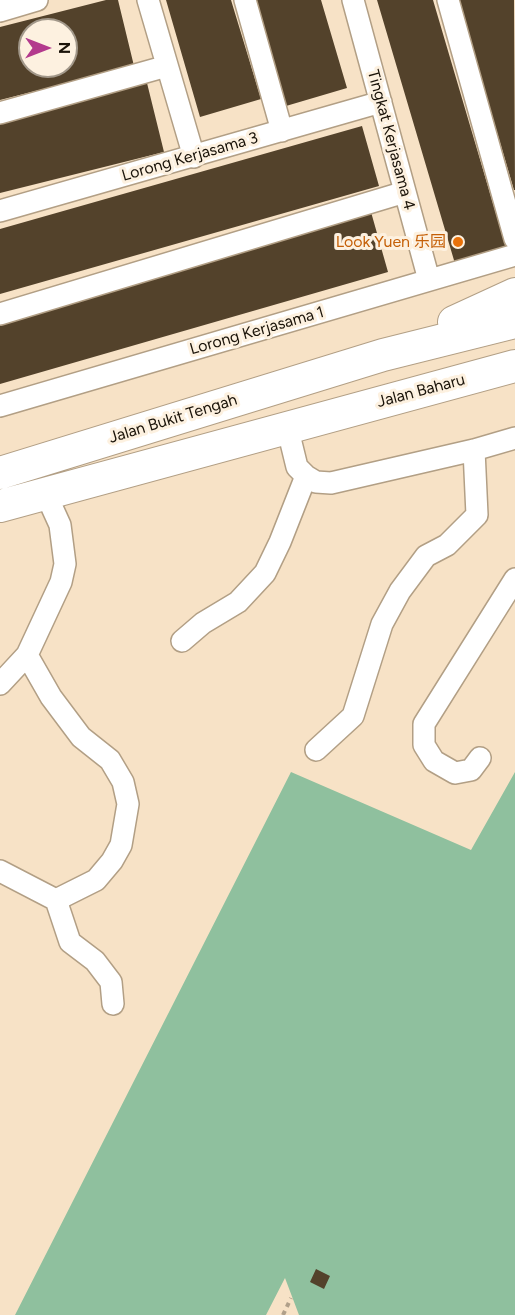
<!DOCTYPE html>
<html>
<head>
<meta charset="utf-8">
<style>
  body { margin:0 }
  #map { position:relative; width:515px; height:1315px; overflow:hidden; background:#f7e2c6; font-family:Figtree,sans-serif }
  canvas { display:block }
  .north { position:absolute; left:18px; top:18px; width:60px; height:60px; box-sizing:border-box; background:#fdf1e0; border:2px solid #a2988a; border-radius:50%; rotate:90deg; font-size:16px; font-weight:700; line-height:24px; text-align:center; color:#1a1309 }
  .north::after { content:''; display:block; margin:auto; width:21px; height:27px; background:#b33a8d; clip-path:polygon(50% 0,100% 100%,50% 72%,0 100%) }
</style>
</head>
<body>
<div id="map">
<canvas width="515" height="1315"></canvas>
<div class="north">N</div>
</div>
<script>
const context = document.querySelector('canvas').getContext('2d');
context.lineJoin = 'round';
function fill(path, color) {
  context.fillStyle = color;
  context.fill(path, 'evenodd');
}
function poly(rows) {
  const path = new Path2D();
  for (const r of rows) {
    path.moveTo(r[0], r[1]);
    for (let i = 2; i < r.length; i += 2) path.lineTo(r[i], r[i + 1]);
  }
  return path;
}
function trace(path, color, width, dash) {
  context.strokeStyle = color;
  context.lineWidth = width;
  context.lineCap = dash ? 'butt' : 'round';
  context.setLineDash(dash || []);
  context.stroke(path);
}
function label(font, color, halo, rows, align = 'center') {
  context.font = font + ' Figtree,"Noto Sans SC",sans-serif';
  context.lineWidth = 6;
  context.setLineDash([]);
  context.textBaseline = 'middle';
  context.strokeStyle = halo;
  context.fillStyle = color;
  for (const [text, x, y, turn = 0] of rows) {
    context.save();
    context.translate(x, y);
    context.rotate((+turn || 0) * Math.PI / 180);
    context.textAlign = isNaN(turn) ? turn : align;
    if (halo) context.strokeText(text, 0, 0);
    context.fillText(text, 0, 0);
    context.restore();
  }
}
const green = poly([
  [291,772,471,850,515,772,515,1315,299,1315,285,1278,266,1315,15,1315]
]);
const building = poly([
  [106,0,118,0,134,66,0,100,0,27],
  [30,30,66,30,66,66,30,66],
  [166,0,231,0,261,99,200,117],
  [255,0,321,0,347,88,286,106],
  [377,0,433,0,507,251,456,267],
  [458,0,514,0,515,190,514,190],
  [147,83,164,152,0,193,0,120],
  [362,126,379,186,0,294,0,229],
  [371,212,388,272,0,384,0,319],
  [316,1269,330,1276,324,1289,310,1282]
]);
const path = poly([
  [283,1315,291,1298]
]);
const minor = poly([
  [148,0,194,157],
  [245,0,282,131],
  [353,0,429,280],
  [448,0,515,239],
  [0,11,37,0],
  [0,113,167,66],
  [0,211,381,102],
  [0,314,405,192],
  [0,406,515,255],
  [287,426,297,467,306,476,316,482,331,483,474,450,515,438],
  [182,641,203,623,238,602,265,573,280,542,306,476],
  [27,655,51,697,81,737,110,760,123,782,128,804,121,845,112,861,96,880,56,900],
  [0,684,27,655,61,582,65,564,60,525,45,492],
  [316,750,353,716,382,624,400,591,426,556,447,545,477,515,474,450],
  [480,758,471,770,455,773,434,761,424,745,424,724,515,579],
  [0,871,56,900,70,942,95,961,111,982,113,1004]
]);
const highway = poly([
  [454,322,515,294],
  [0,473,383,355,515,322],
  [0,506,515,366]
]);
const markers = [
  [458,242,6,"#e8710a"]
];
const streetNames = [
  ["Tingkat Kerjasama 4",391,140,75],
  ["Lorong Kerjasama 3",190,157,-16],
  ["Lorong Kerjasama 1",257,331,-16],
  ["Jalan Baharu",421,391,-15],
  ["Jalan Bukit Tengah",173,419,-17]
];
const foodNames = [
  ["Look Yuen 乐园",446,242]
];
fill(green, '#8fc09e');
fill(building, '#53422b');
trace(minor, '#b29f85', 24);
trace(highway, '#b29f85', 34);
trace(path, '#b0a08a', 4, [4.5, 4.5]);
trace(minor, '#fff', 21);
trace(highway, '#fff', 32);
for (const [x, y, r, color] of markers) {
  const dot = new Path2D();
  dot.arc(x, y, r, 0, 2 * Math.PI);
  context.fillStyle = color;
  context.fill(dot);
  trace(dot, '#fdf1e0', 2);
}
label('16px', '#1a1309', '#fdf1e0', streetNames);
label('16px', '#c56008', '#fdf1e0', foodNames, 'right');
</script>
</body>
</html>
